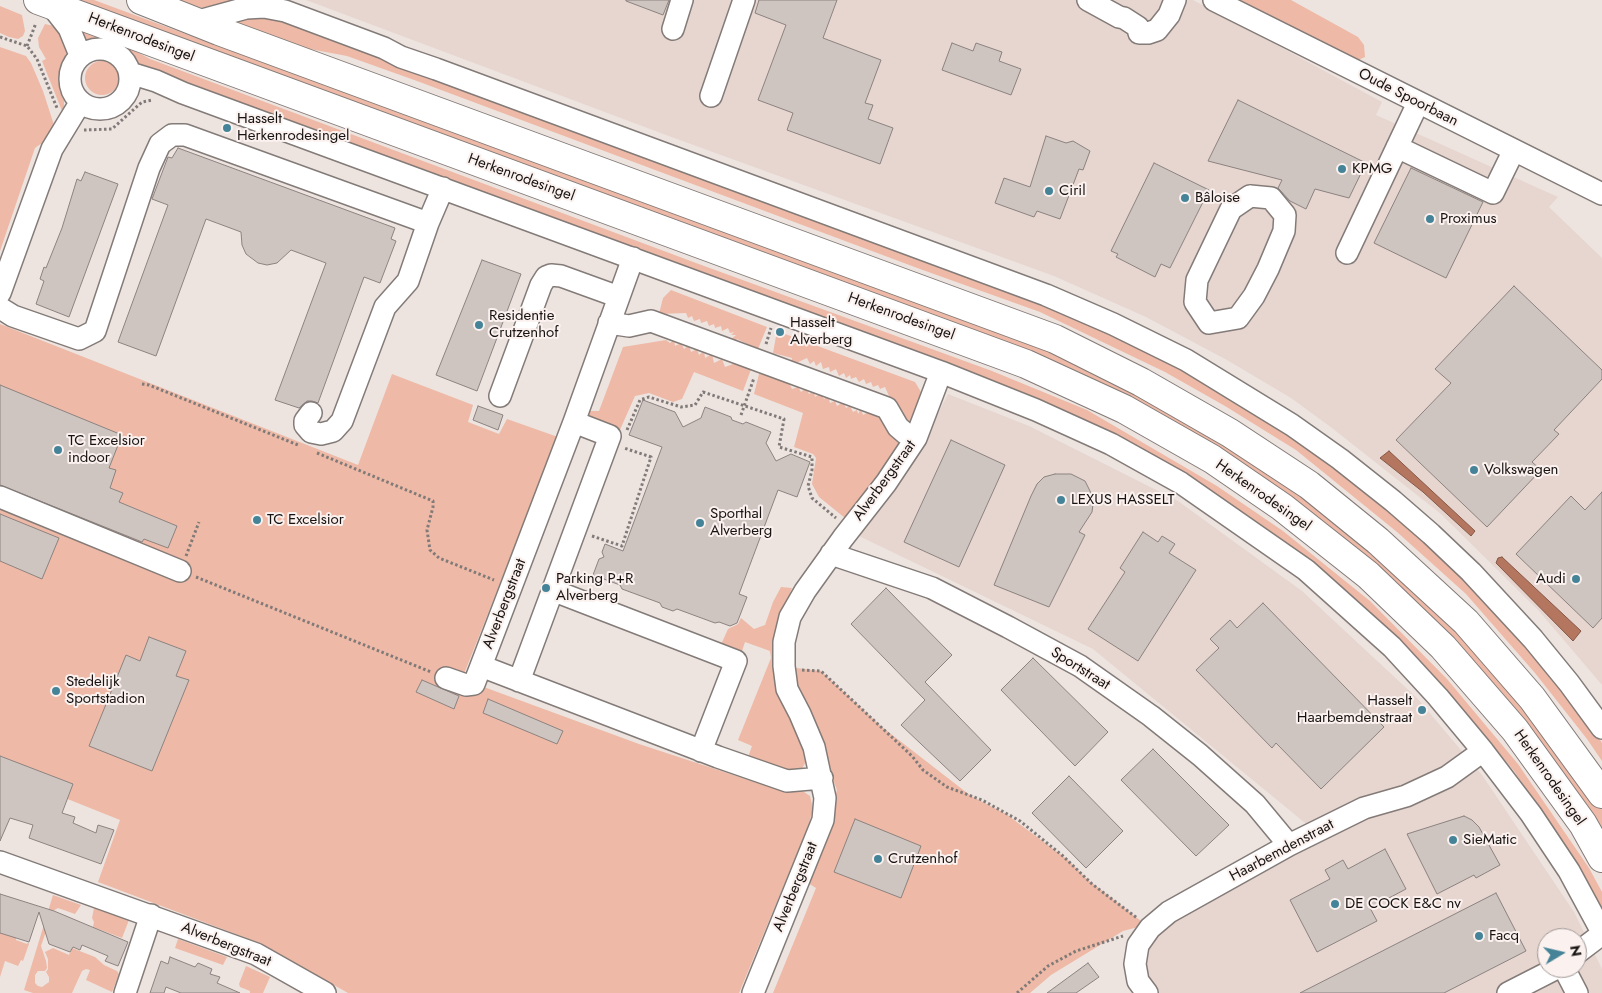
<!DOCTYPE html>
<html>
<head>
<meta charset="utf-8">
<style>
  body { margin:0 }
  #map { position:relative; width:1602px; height:993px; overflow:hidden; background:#ede4e0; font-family:Jost,sans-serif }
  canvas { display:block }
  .north { position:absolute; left:1537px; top:928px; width:50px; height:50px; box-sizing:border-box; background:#fbf1ee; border:1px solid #9f9896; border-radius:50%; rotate:81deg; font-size:14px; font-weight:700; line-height:20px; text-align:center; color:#161312 }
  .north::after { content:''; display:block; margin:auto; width:18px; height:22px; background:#458498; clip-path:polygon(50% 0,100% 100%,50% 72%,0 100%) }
</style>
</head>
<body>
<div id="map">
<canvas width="1602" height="993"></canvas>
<div class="north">N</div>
</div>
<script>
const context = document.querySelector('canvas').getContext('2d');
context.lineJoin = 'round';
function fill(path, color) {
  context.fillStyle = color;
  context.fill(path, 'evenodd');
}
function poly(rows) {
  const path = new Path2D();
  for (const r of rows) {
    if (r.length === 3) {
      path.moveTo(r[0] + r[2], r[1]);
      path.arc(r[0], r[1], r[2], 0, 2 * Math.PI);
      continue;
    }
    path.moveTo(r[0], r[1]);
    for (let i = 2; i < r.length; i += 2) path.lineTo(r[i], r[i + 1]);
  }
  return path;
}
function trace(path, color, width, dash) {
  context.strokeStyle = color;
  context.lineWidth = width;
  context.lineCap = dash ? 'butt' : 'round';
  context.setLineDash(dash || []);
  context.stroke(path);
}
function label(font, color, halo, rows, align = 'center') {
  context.font = font + ' Jost,sans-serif';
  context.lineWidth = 4;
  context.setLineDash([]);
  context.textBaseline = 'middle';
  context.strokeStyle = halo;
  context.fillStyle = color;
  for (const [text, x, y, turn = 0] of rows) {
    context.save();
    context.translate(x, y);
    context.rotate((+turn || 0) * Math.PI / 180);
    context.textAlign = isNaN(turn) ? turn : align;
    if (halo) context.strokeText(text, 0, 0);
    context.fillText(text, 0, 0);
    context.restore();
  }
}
const built = poly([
  [306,0,1193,0,1382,102,1376,115,1558,197,1549,207,1602,258,1602,685,1539,611,1441,514,1332,428,1291,398,1227,360,1146,317,1054,276,666,135],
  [948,394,1029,426,1178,501,1302,591,1417,698,1482,775,1574,912,1602,969,1602,993,1154,993,1142,976,1144,953,1152,939,1180,916,1321,836,1093,649,857,535,915,459],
  [1547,938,1577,938,1577,968,1547,968]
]);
const green = poly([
  [67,0,94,0,213,44,241,47,1030,342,1138,391,1262,465,1366,543,1460,630,1521,698,1595,798,1602,810,1602,835,1500,691,1419,606,1192,434],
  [178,0,244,0,195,9],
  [1232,0,1291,0,1358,37,1364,45,1365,57,1354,62],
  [0,6,22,15,25,31,23,36,18,39,9,37,0,33],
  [260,14,298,23,1024,298,1147,350,1215,388,1285,433,1358,485,1419,536,1480,594,1545,669,1599,738,1602,743,1602,761,1587,739,1535,673,1466,594,1397,532,1296,450,1225,406,1165,372,1040,312,920,269,417,81,347,56,288,45,230,22],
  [45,24,58,27,69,52,62,81,64,95,64,108,62,111,42,61,46,59,39,47,38,38],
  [80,25,115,40,150,59,696,263,992,371,1087,410,1217,486,1283,531,1370,601,1447,679,1518,764,1589,868,1602,892,1602,911,1568,850,1514,771,1457,703,1395,640,1347,596,1268,530,1187,479,137,68,126,52,113,44,97,42,82,45],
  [0,47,26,56,31,63,43,91,54,125,42,143,35,148,0,251],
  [102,78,17],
  [671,290,767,327,758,349,737,339,734,344,728,342,736,335,731,335,734,332,730,333,728,328,722,331,721,326,715,328,714,324,709,326,707,321,701,323,700,319,694,321,692,316,688,318,686,313,659,314,663,298],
  [0,324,358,465,392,374,473,405,468,422,499,434,507,419,558,437,462,679,639,744,779,790,801,790,810,796,813,809,808,827,739,993,348,993,262,944,98,882,120,820,0,772],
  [777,331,915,382,921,392,919,405,911,425,901,423,885,387,880,389,878,385,873,387,871,382,866,384,864,379,859,382,856,377,851,379,850,375,846,378,844,373,839,376,836,369,830,372,829,367,823,369,821,362,816,366,814,361,810,364,807,358,790,366,792,358,773,353],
  [666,340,670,343,674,340,675,346,681,343,684,349,689,345,691,352,697,349,699,355,704,351,705,358,712,354,714,363,722,359,725,367,733,364,731,359,753,364,743,391,694,372,682,399,673,402,649,393,635,396,619,432,583,418,587,411,599,411,623,347],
  [761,366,785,374,792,389,798,387,801,392,806,388,809,394,814,391,815,397,821,393,824,399,828,396,830,403,835,401,837,406,843,402,846,408,850,406,853,412,857,410,858,414,861,409,863,415,872,410,887,418,903,440,880,478,845,518,819,497,812,484,816,458,813,454,794,447,803,413,754,394],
  [781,587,792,588,779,622,778,688,807,760,801,770,789,775,747,760,752,746,738,740,771,658,770,651,745,642,740,657,719,649,728,629,738,624,741,618,754,629,765,625,773,602],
  [796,668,821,671,882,727,971,796,1006,814,1068,860,1087,879,1150,928,1142,926,1123,931,1051,975,1030,993,773,993,816,888,808,883,830,831,834,799,837,790,796,681],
  [53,895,81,905,75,914,58,908,53,911,41,946,46,961,47,968,45,971,38,971,35,975,35,983,38,986,42,987,49,982,49,977,46,972,48,969,48,959,45,952,53,948,69,955,72,948,95,957,104,965,117,971,119,974,112,992,86,980,90,970,86,969,82,971,72,993,33,993,24,990],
  [94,908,129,920,122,938,93,927,94,922,92,918],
  [0,928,16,938,16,940,27,944,28,942,29,944,23,961,21,960,18,966,5,961,0,977],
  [178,939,227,957,223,965,175,948],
  [246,966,270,977,263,993,250,993,250,991,240,987,239,984]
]);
const water = poly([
  [1389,451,1475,531,1471,536,1423,492,1380,458,1389,451],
  [1502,557,1581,631,1573,641,1496,563,1498,558,1502,557]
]);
const building = poly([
  [626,0,669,0,663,15,626,1,626,0],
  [759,0,837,0,823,38,881,60,865,103,873,105,868,119,893,128,880,164,787,130,793,113,758,100,786,25,755,13,759,0],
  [952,43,973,51,976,43,1002,52,999,61,1021,69,1011,95,942,70,952,43],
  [1238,100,1366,163,1349,198,1315,189,1306,209,1290,201,1278,188,1282,180,1208,161,1238,100],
  [1046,136,1066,143,1073,141,1090,151,1083,170,1079,169,1060,219,1037,211,1034,217,995,203,1004,178,1030,187,1046,136],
  [178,148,395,228,391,239,396,241,380,283,364,277,318,403,312,401,307,401,299,408,275,400,326,263,291,250,277,263,267,265,258,263,246,254,242,245,241,232,206,219,156,356,118,342,168,205,152,199,168,157,172,158,178,148],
  [1154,163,1209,190,1170,268,1161,264,1155,277,1116,257,1118,254,1111,251,1154,163],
  [1411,168,1483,202,1446,278,1374,243,1411,168],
  [85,172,118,184,69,317,36,304,44,281,40,279,44,267,46,268,62,228,77,179,81,181,85,172],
  [482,260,521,274,477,391,436,375,482,260],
  [1514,286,1602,370,1602,379,1554,430,1559,434,1532,462,1541,470,1487,527,1396,440,1451,383,1435,369,1514,286],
  [0,385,122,435,109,468,116,470,110,488,123,493,119,502,177,526,168,548,144,539,142,542,0,485,0,385],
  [643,400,675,412,683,427,701,418,705,407,731,417,732,420,743,424,746,422,771,432,766,443,776,461,791,454,810,462,797,497,778,490,739,594,747,597,737,623,730,626,719,622,715,623,677,609,673,611,662,607,660,603,622,589,620,585,593,575,599,559,604,557,602,552,605,544,623,551,662,447,629,435,643,400],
  [478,406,503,415,498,430,473,420,478,406],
  [951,440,1005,465,959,567,904,542,951,440],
  [1055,474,1071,474,1085,481,1092,495,1093,504,1092,512,1079,532,1085,535,1049,607,994,585,1031,496,1037,484,1044,477,1055,474],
  [1602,492,1602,618,1593,628,1516,554,1571,496,1585,510,1602,492],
  [0,514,59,538,42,579,0,561,0,514],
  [1143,532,1158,542,1162,536,1175,544,1169,553,1196,570,1138,661,1088,629,1125,572,1120,568,1143,532],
  [886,588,952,655,925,682,991,750,960,781,901,725,925,700,851,624,886,588],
  [1263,603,1384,727,1321,789,1276,743,1272,748,1196,670,1219,648,1210,639,1230,620,1237,628,1263,603],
  [149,637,186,651,176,676,189,680,152,771,89,746,126,655,140,661,149,637],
  [1033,658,1108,732,1075,766,1001,690,1033,658],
  [422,680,459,696,454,709,416,692,422,680],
  [488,699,563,731,557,744,483,713,488,699],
  [1153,749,1229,825,1196,856,1121,780,1153,749],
  [0,756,73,784,62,813,75,817,73,823,96,833,98,825,114,830,101,864,29,838,33,825,10,818,0,841,0,756],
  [1069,776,1123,831,1086,868,1032,813,1069,776],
  [1464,816,1472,820,1479,827,1500,865,1476,878,1474,875,1437,894,1407,834,1464,816],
  [855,819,921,846,901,898,834,872,855,819],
  [1385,849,1406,889,1370,908,1377,921,1317,952,1290,900,1330,879,1325,870,1343,860,1348,869,1385,849],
  [1496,893,1526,951,1444,993,1300,993,1496,893],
  [0,894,54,911,128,942,118,966,105,961,108,956,82,945,80,950,73,947,70,952,49,944,39,912,29,942,0,933,0,894],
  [170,957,195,967,198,963,212,969,210,974,220,977,217,983,240,993,181,993,166,987,164,993,150,993,161,961,168,964,170,957],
  [1088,963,1099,977,1076,993,1047,993,1088,963]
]);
const path = poly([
  [0,37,27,46,37,59,57,108],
  [27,46,36,23],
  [84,130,112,129,142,102,152,100],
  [766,344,771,328],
  [142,384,149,385,298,445],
  [741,415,754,378],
  [627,430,640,400,649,397,681,407,695,405,703,392,784,419,779,447,812,457,812,470,808,486,812,498,836,518],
  [317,453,433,501,433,507,427,530,430,550,439,558,494,580],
  [592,536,622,546,651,457,624,448],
  [186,556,199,522],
  [196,577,431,672],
  [802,670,821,671,912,756,923,770,947,787,982,800,1020,821,1063,856,1092,884,1137,918],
  [1017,993,1048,966,1076,951,1123,936]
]);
const minor = poly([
  [1088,0,1119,17,1124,18,1138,27,1139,33,1148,33,1157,30,1169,15,1175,0],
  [1214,0,1602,194],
  [51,5,69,28,80,55],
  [195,22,246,8,264,7,285,11,384,48,401,57,436,69,1046,295,1113,324,1186,360,1292,425,1340,459,1393,501,1431,534,1471,572,1533,639,1569,683,1602,728],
  [673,29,682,0],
  [100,79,30],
  [130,73,156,81,183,93,941,372,1036,410,1111,444,1181,483,1306,570,1392,647,1438,697,1483,751,1531,814,1569,871,1602,932],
  [711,96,744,0],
  [1397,147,1493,193,1514,150],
  [1250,196,1271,198,1285,215,1284,231,1268,269,1254,296,1238,318,1209,323,1195,302,1197,280,1231,209,1250,196],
  [1347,253,1418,103],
  [633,258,574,422,481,666,718,757,787,781,822,778],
  [0,293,52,149,80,103],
  [0,308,13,316,79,339,95,331,149,168,160,144,172,135,185,135,428,223],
  [609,323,629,326,651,321,887,408,898,427,905,433,916,438],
  [500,396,541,285,546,277,551,275,561,276,619,297],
  [311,413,305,421,305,425,311,432,321,434,333,431,342,421,385,307,408,281,428,223,443,188],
  [0,497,180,571],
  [831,554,932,588,1008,627,1080,666,1151,716,1200,755,1255,804,1289,845],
  [552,590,736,661,701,751],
  [446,678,466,685,474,684,481,666],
  [519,681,610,436,574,422],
  [0,862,256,954,325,993],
  [1577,953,1602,934],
  [1564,968,1577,993],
  [125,993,151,915],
  [753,993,823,820,825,798,814,747,800,714,787,689,784,666,784,642,790,617,805,591,843,538,886,483,916,438,941,372],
  [1147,993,1138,981,1135,964,1138,945,1150,928,1169,912,1289,845,1364,808,1406,796,1447,777,1483,751],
  [1508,993,1557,968]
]);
const highway = poly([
  [38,0,1026,364,1124,409,1212,459,1282,507,1368,575,1443,647,1515,730,1583,824,1602,858],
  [141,0,219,31,1055,339,1141,382,1230,433,1309,485,1378,541,1466,622,1532,698,1602,794]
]);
const markers = [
  [227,128,5,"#458498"],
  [1342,169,5,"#458498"],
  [1049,191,5,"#458498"],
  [1185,198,5,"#458498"],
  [1430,219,5,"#458498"],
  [479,325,5,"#458498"],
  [780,332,5,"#458498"],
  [58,450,5,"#458498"],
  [1474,470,5,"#458498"],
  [1061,500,5,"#458498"],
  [257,520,5,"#458498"],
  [700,523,5,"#458498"],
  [1576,579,5,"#458498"],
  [546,588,5,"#458498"],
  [56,691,5,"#458498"],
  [1422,710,5,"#458498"],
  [1453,840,5,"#458498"],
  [878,859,5,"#458498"],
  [1335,904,5,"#458498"],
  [1479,936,5,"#458498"]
];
const streetNames = [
  ["Herkenrodesingel",141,38,21],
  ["Oude Spoorbaan",1408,98,27],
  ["Herkenrodesingel",521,178,20],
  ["Herkenrodesingel",901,317,20],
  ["Alverbergstraat",885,481,-54],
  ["Herkenrodesingel",1263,496,35],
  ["Alverbergstraat",505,604,-69],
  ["Sportstraat",1080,669,32],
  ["Herkenrodesingel",1549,778,55],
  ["Haarbemdenstraat",1282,851,-28],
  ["Alverbergstraat",796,887,-68],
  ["Alverbergstraat",226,945,22]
];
const poiNames = [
  ["Hasselt",237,119],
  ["Herkenrodesingel",237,136],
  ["KPMG",1352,169],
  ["Ciril",1059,191],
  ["Bâloise",1195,198],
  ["Proximus",1440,219],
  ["Residentie",489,316],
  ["Crutzenhof",489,333],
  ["Hasselt",790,323],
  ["Alverberg",790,340],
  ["TC Excelsior",68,441],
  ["indoor",68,458],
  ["Volkswagen",1484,470],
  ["LEXUS HASSELT",1071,500],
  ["Sporthal",710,514],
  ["Alverberg",710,531],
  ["TC Excelsior",267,520],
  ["Parking P+R",556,579],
  ["Alverberg",556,596],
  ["Audi",1566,579,"right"],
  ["Stedelijk",66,682],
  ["Sportstadion",66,699],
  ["Hasselt",1412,701,"right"],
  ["Haarbemdenstraat",1412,718,"right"],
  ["SieMatic",1463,840],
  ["Crutzenhof",888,859],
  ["DE COCK E&C nv",1345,904],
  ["Facq",1489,936]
];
fill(built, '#e7d5cf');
fill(green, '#eeb9a6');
fill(water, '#b5765f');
trace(water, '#855848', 1);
fill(building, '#cec5c1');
trace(building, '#8c8380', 1);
trace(minor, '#837b78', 24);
trace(highway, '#837b78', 30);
trace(path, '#807a78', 3, [2.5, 2.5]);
trace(minor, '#fff', 21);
trace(highway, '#fff', 28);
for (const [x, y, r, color] of markers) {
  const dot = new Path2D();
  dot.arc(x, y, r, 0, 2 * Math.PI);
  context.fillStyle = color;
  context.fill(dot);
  trace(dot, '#fbf1ee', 2);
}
label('15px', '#161312', '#fbf1ee', streetNames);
label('15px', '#161312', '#fbf1ee', poiNames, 'left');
</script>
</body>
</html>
